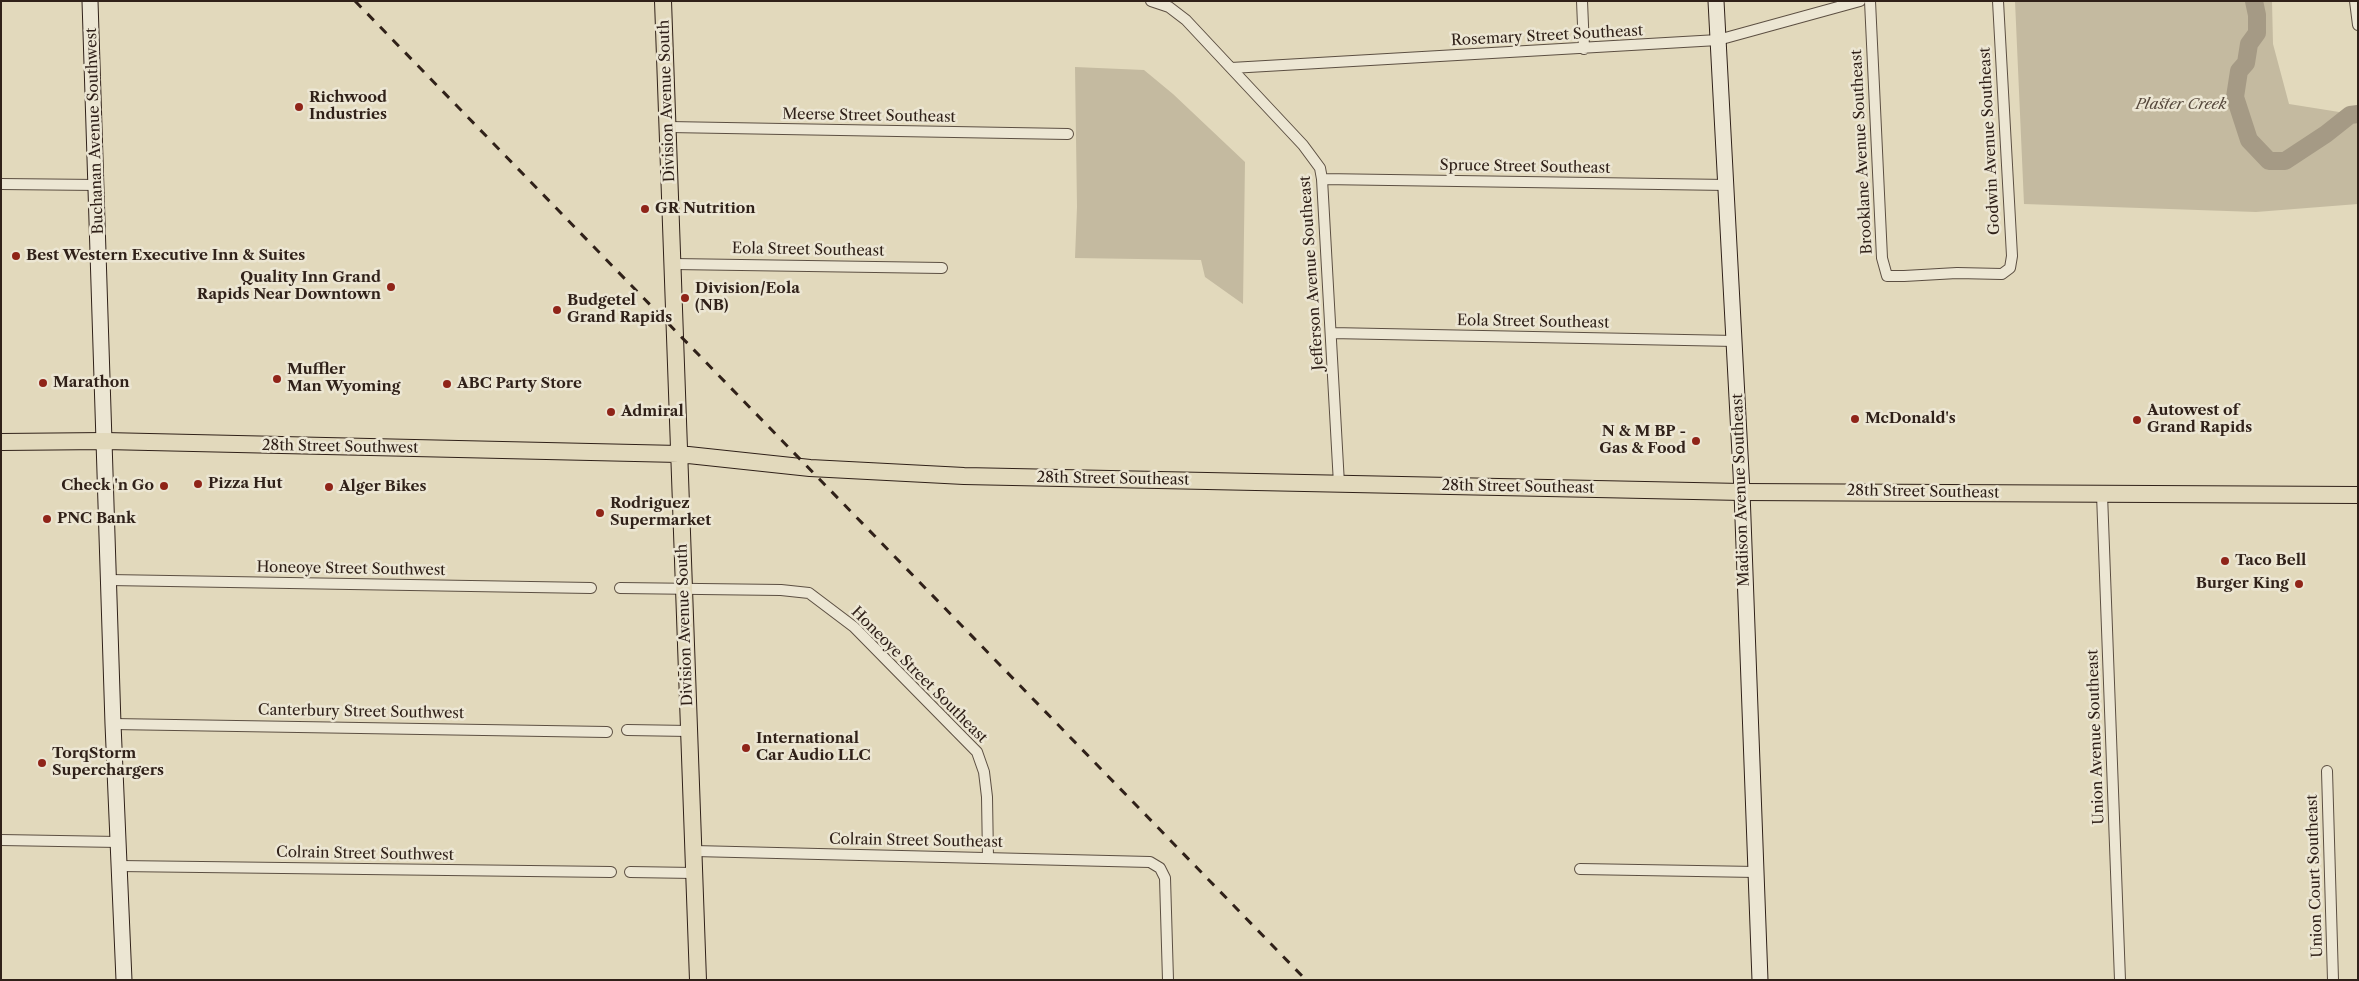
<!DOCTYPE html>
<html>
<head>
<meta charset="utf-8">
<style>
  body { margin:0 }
  #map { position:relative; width:2359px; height:981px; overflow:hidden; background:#e2d9bc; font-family:"Libre Caslon Text",serif }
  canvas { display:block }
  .frame { position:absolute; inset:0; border:2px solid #302119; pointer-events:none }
</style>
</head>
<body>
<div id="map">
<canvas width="2359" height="981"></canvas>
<div class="frame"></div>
</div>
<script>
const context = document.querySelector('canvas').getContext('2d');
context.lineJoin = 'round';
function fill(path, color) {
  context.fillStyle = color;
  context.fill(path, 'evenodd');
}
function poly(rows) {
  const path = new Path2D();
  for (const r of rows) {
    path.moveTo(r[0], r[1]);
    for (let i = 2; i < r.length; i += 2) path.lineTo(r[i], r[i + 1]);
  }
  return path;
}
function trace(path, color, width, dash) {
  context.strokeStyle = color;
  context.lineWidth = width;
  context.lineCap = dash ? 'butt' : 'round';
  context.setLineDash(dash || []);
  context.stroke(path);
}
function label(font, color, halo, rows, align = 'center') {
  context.font = font + ' "Libre Caslon Text",serif';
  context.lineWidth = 5;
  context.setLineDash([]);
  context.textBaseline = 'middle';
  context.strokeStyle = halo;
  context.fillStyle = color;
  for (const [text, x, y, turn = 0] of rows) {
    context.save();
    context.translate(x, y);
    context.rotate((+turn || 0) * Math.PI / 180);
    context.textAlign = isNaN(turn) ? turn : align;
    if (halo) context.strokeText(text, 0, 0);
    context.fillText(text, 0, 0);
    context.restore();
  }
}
const green = poly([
  [2015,1,2272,1,2273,44,2289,104,2358,115,2358,204,2256,212,2024,204],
  [1075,67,1144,70,1173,94,1245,162,1243,304,1205,277,1201,260,1075,258,1077,207]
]);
const river = poly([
  [2254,1,2257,15,2257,33,2249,44,2246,63,2239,71,2235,97,2249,140,2269,161,2285,161,2326,134,2350,115,2358,114]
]);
const street = poly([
  [1151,1,1169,7,1186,20,1303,145,1320,168,1322,179,1339,484],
  [1582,1,1584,49],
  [1870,1,1882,258,1887,276,1904,276,1957,273,2002,274,2010,268,2012,256,1998,1],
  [2355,1,2358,25],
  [1231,68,1718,40,1860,1],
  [669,127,1068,134],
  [1322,179,1727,185],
  [1,184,97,185],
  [674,264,942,268],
  [1331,333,1735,341],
  [2102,494,2120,980],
  [109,580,591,588],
  [620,588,781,590,809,593,854,627,977,752,984,772,987,797,988,857],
  [113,724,607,732],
  [627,730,689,731],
  [2327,771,2333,980],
  [1,840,118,842],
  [694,851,1150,862,1160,868,1165,878,1168,980],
  [119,866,611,872],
  [1580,869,1756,872],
  [630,872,694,873]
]);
const secondary = poly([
  [90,1,113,724,124,980],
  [1716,1,1742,492,1760,980]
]);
const primary = poly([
  [663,1,698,980],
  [1,442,105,441,679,454,810,468,964,476,1742,492,2358,495]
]);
const rail = poly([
  [355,1,1306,980]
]);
const markers = [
  [299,107,5,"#8f2418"],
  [645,209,5,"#8f2418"],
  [16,256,5,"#8f2418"],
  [391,287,5,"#8f2418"],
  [685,298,5,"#8f2418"],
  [557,310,5,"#8f2418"],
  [277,379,5,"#8f2418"],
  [43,383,5,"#8f2418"],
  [447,384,5,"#8f2418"],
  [611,412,5,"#8f2418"],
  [1855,419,5,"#8f2418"],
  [2137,420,5,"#8f2418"],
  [1696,441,5,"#8f2418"],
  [198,484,5,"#8f2418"],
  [164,486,5,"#8f2418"],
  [329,487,5,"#8f2418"],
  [600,513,5,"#8f2418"],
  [47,519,5,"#8f2418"],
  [2225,561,5,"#8f2418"],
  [2299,584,5,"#8f2418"],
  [746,748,5,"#8f2418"],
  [42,763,5,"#8f2418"]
];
const streetNames = [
  ["Rosemary Street Southeast",1547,36,-3],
  ["Division Avenue South",667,101,-92],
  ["Meerse Street Southeast",869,116,1],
  ["Buchanan Avenue Southwest",95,131,-92],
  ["Godwin Avenue Southeast",1990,141,-93],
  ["Brooklane Avenue Southeast",1862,152,-93],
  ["Spruce Street Southeast",1525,167,1],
  ["Eola Street Southeast",808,250,1],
  ["Jefferson Avenue Southeast",1312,273,-94],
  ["Eola Street Southeast",1533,322,1],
  ["28th Street Southwest",340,447,1],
  ["28th Street Southeast",1113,479,1],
  ["28th Street Southeast",1518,487,1],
  ["Madison Avenue Southeast",1741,490,-92],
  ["28th Street Southeast",1923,492,1],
  ["Honeoye Street Southwest",351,569,1],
  ["Division Avenue South",685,625,-92],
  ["Honeoye Street Southeast",919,675,45],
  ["Canterbury Street Southwest",361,712,1],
  ["Union Avenue Southeast",2096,737,-92],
  ["Colrain Street Southeast",916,841,1],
  ["Colrain Street Southwest",365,854,1],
  ["Union Court Southeast",2315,876,-92]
];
const poiNames = [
  ["Richwood",309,98],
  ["Industries",309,115],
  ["GR Nutrition",655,209],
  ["Best Western Executive Inn & Suites",26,256],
  ["Quality Inn Grand",381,278,"right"],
  ["Rapids Near Downtown",381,295,"right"],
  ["Division/Eola",695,289],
  ["(NB)",695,306],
  ["Budgetel",567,301],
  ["Grand Rapids",567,318],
  ["Muffler",287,370],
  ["Man Wyoming",287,387],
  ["Marathon",53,383],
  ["ABC Party Store",457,384],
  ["Autowest of",2147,411],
  ["Grand Rapids",2147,428],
  ["Admiral",621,412],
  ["McDonald's",1865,419],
  ["N & M BP -",1686,432,"right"],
  ["Gas & Food",1686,449,"right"],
  ["Pizza Hut",208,484],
  ["Check 'n Go",154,486,"right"],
  ["Alger Bikes",339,487],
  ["Rodriguez",610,504],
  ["Supermarket",610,521],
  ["PNC Bank",57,519],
  ["Taco Bell",2235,561],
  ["Burger King",2289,584,"right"],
  ["International",756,739],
  ["Car Audio LLC",756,756],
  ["TorqStorm",52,754],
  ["Superchargers",52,771]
];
const parkNames = [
  ["Plaster Creek",2181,105]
];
fill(green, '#c4baa0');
trace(river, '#a59a85', 18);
trace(street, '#5c4f42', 12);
trace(secondary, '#302119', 17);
trace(primary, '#302119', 18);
trace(street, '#ece6d3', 10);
trace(secondary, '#ece6d3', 15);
trace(primary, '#e2d9bc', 16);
trace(rail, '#302119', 3, [9, 9]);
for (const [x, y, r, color] of markers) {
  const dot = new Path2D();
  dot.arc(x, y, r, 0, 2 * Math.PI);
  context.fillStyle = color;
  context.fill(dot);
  trace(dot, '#ece6d3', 2);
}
label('15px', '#302119', '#ece6d3', streetNames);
label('bold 15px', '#302119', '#ece6d3', poiNames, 'left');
label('italic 15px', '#55473b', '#ece6d3', parkNames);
</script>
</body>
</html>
